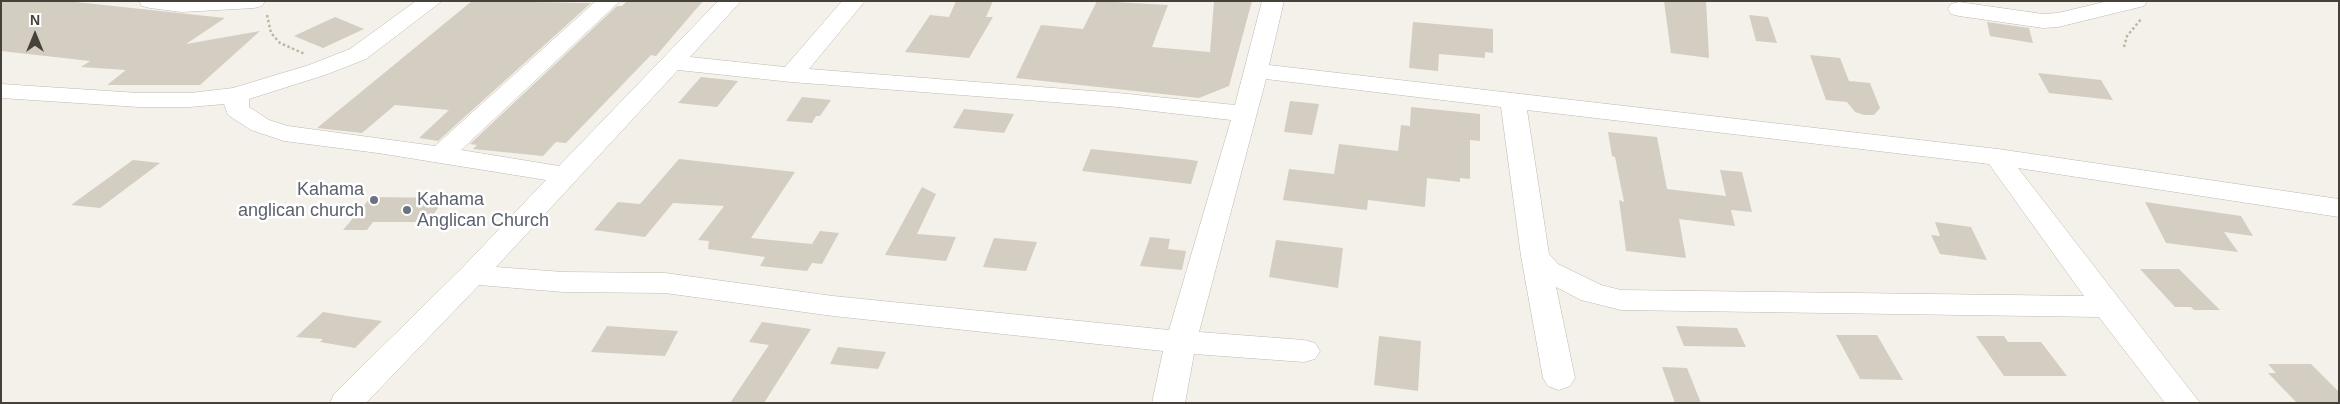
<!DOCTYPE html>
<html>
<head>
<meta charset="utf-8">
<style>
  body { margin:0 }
  #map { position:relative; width:2340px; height:404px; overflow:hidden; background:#f4f1eb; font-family:Arial,sans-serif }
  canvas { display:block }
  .frame { position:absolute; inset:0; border:2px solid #474239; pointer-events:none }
  .north { position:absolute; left:10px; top:10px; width:50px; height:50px; -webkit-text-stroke:4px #fff; paint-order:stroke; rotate:0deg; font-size:14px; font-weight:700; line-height:20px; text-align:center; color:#474239 }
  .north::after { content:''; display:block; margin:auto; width:18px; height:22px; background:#474239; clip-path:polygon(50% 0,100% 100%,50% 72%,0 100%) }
</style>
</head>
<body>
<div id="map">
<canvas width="2340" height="404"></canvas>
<div class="frame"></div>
<div class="north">N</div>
</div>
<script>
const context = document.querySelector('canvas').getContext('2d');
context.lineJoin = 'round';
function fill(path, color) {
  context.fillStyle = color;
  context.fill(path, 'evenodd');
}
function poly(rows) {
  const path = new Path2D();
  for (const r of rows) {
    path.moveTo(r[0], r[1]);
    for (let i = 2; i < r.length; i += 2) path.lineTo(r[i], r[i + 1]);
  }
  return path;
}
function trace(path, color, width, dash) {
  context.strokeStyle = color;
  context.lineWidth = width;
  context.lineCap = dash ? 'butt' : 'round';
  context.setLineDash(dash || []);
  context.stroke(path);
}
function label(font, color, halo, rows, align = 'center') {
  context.font = font + ' Arial,sans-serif';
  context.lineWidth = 5;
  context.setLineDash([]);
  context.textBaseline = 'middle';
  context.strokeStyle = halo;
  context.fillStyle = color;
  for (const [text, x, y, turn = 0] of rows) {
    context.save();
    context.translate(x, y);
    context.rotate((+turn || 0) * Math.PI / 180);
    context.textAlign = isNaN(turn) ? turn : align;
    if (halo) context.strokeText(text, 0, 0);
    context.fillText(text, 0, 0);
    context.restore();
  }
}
const building = poly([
  [1,1,67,1,225,18,186,44,260,31,200,85,107,85,126,70,81,67,90,61,1,51],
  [472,1,591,3,438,141,419,138,449,110,395,105,362,133,317,128],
  [627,1,703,1,656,56,651,55,566,143,556,142,543,156,473,149,477,145,470,144,617,6,622,6],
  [956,1,993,1,986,17,993,17,969,58,905,52,930,15,949,17],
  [1097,1,1168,5,1152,47,1210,52,1214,1,1252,1,1229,86,1199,98,1016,78,1041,25,1083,29],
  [1664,1,1706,1,1709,58,1671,53],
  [1749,15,1768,17,1777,43,1756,41],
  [335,17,364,29,323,48,294,36],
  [1413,22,1493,29,1493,53,1485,52,1485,58,1439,54,1438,71,1409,68],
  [1987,22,2029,28,2033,43,1990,36],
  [1810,55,1840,58,1849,81,1870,83,1880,108,1874,115,1864,115,1855,112,1847,102,1826,100],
  [2038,73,2101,80,2113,100,2049,93],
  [701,77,738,81,717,107,678,103],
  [802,97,831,100,820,116,816,116,812,123,786,121],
  [1290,101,1319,104,1312,135,1284,132],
  [1411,107,1480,114,1480,141,1470,140,1470,179,1460,178,1460,182,1427,178,1425,207,1368,200,1367,210,1283,200,1289,169,1334,174,1339,144,1398,151,1401,125,1410,126],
  [964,109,1014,114,1004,133,953,128],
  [1608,132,1657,137,1667,189,1726,196,1720,170,1742,172,1752,212,1731,210,1735,226,1679,219,1686,258,1626,251,1619,200,1624,202,1615,157,1612,156],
  [1091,149,1184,159,1198,161,1191,184,1082,171],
  [679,159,795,172,751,238,812,244,820,231,839,233,822,264,812,263,807,271,760,266,765,257,708,249,709,241,698,240,724,206,673,203,645,237,594,230,618,202,640,204],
  [133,160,160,163,100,208,71,205],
  [922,187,936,194,917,234,956,237,946,261,885,255],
  [371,197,445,198,428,222,373,222,367,230,343,230],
  [2145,202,2241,216,2253,236,2224,232,2238,252,2166,243],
  [1935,222,1971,227,1987,260,1940,254,1931,235,1940,236],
  [1150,237,1170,239,1168,249,1186,251,1182,270,1140,266],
  [994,238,1037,242,1026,271,983,267],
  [1276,240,1343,248,1338,288,1269,277],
  [2140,269,2179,269,2220,310,2194,310,2191,307,2175,307],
  [323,312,347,316,382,321,355,348,320,342,323,339,296,337],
  [762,322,811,329,764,403,730,403,769,345,749,342],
  [607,326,678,331,665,356,591,352],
  [1676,326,1737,328,1746,347,1684,346],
  [1836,335,1877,335,1903,380,1860,379],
  [1379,336,1421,341,1418,391,1374,385],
  [1976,336,2004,336,2008,342,2041,342,2067,376,2004,376],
  [838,347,886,352,878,369,830,364],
  [2268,364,2311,364,2339,392,2339,403,2297,403,2268,373,2276,373],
  [1662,367,1687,368,1701,403,1675,403]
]);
const path = poly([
  [267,15,271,33,280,43,305,54],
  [2124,47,2127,36,2142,18]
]);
const minor = poly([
  [139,1,265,1,262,6,254,8,182,12,150,8,142,6,139,1],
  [416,1,442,1,366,59,325,75,249,99,249,107,269,120,288,126,435,146,596,1,620,1,461,150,559,166,718,1,741,1,690,57,785,67,842,1,865,1,809,69,1118,93,1235,105,1262,1,1284,1,1269,65,1998,149,2339,199,2339,217,2018,168,2200,403,2165,403,2099,317,1621,310,1581,300,1556,287,1575,378,1570,386,1559,390,1548,386,1543,378,1521,256,1501,107,1266,79,1199,332,1304,340,1315,343,1320,351,1315,359,1304,362,1194,354,1185,403,1152,403,1163,351,833,316,665,293,563,292,479,285,366,403,330,403,334,394,462,268,546,180,378,153,284,141,251,130,228,115,224,104,190,107,139,107,1,98,1,84,139,93,190,93,233,88,309,65,350,49,416,1],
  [678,70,791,82,1118,107,1231,120,1169,330,833,296,665,273,563,272,496,267,678,70],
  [1527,110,1989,164,2084,296,1621,290,1601,285,1558,264,1549,254,1527,110],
  [2108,1,2147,1,2144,6,2058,27,2043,28,1959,16,1951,14,1948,9,1951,4,1959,2,2043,14,2058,13,2108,1]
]);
const markers = [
  [374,200,5,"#6b7280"],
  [407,210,5,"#6b7280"]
];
const worshipNames = [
  ["Kahama",364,190],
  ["anglican church",364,211],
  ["Kahama",417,200,"left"],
  ["Anglican Church",417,221,"left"]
];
fill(building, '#d4cdc1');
trace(minor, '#beb9ae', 1);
trace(path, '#bfb5a1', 2.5, [2.5, 2.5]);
fill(minor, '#fff');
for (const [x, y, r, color] of markers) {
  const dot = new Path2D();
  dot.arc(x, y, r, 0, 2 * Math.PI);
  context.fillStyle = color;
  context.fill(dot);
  trace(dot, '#fff', 2);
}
label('18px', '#5b616d', '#fff', worshipNames, 'right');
</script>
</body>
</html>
